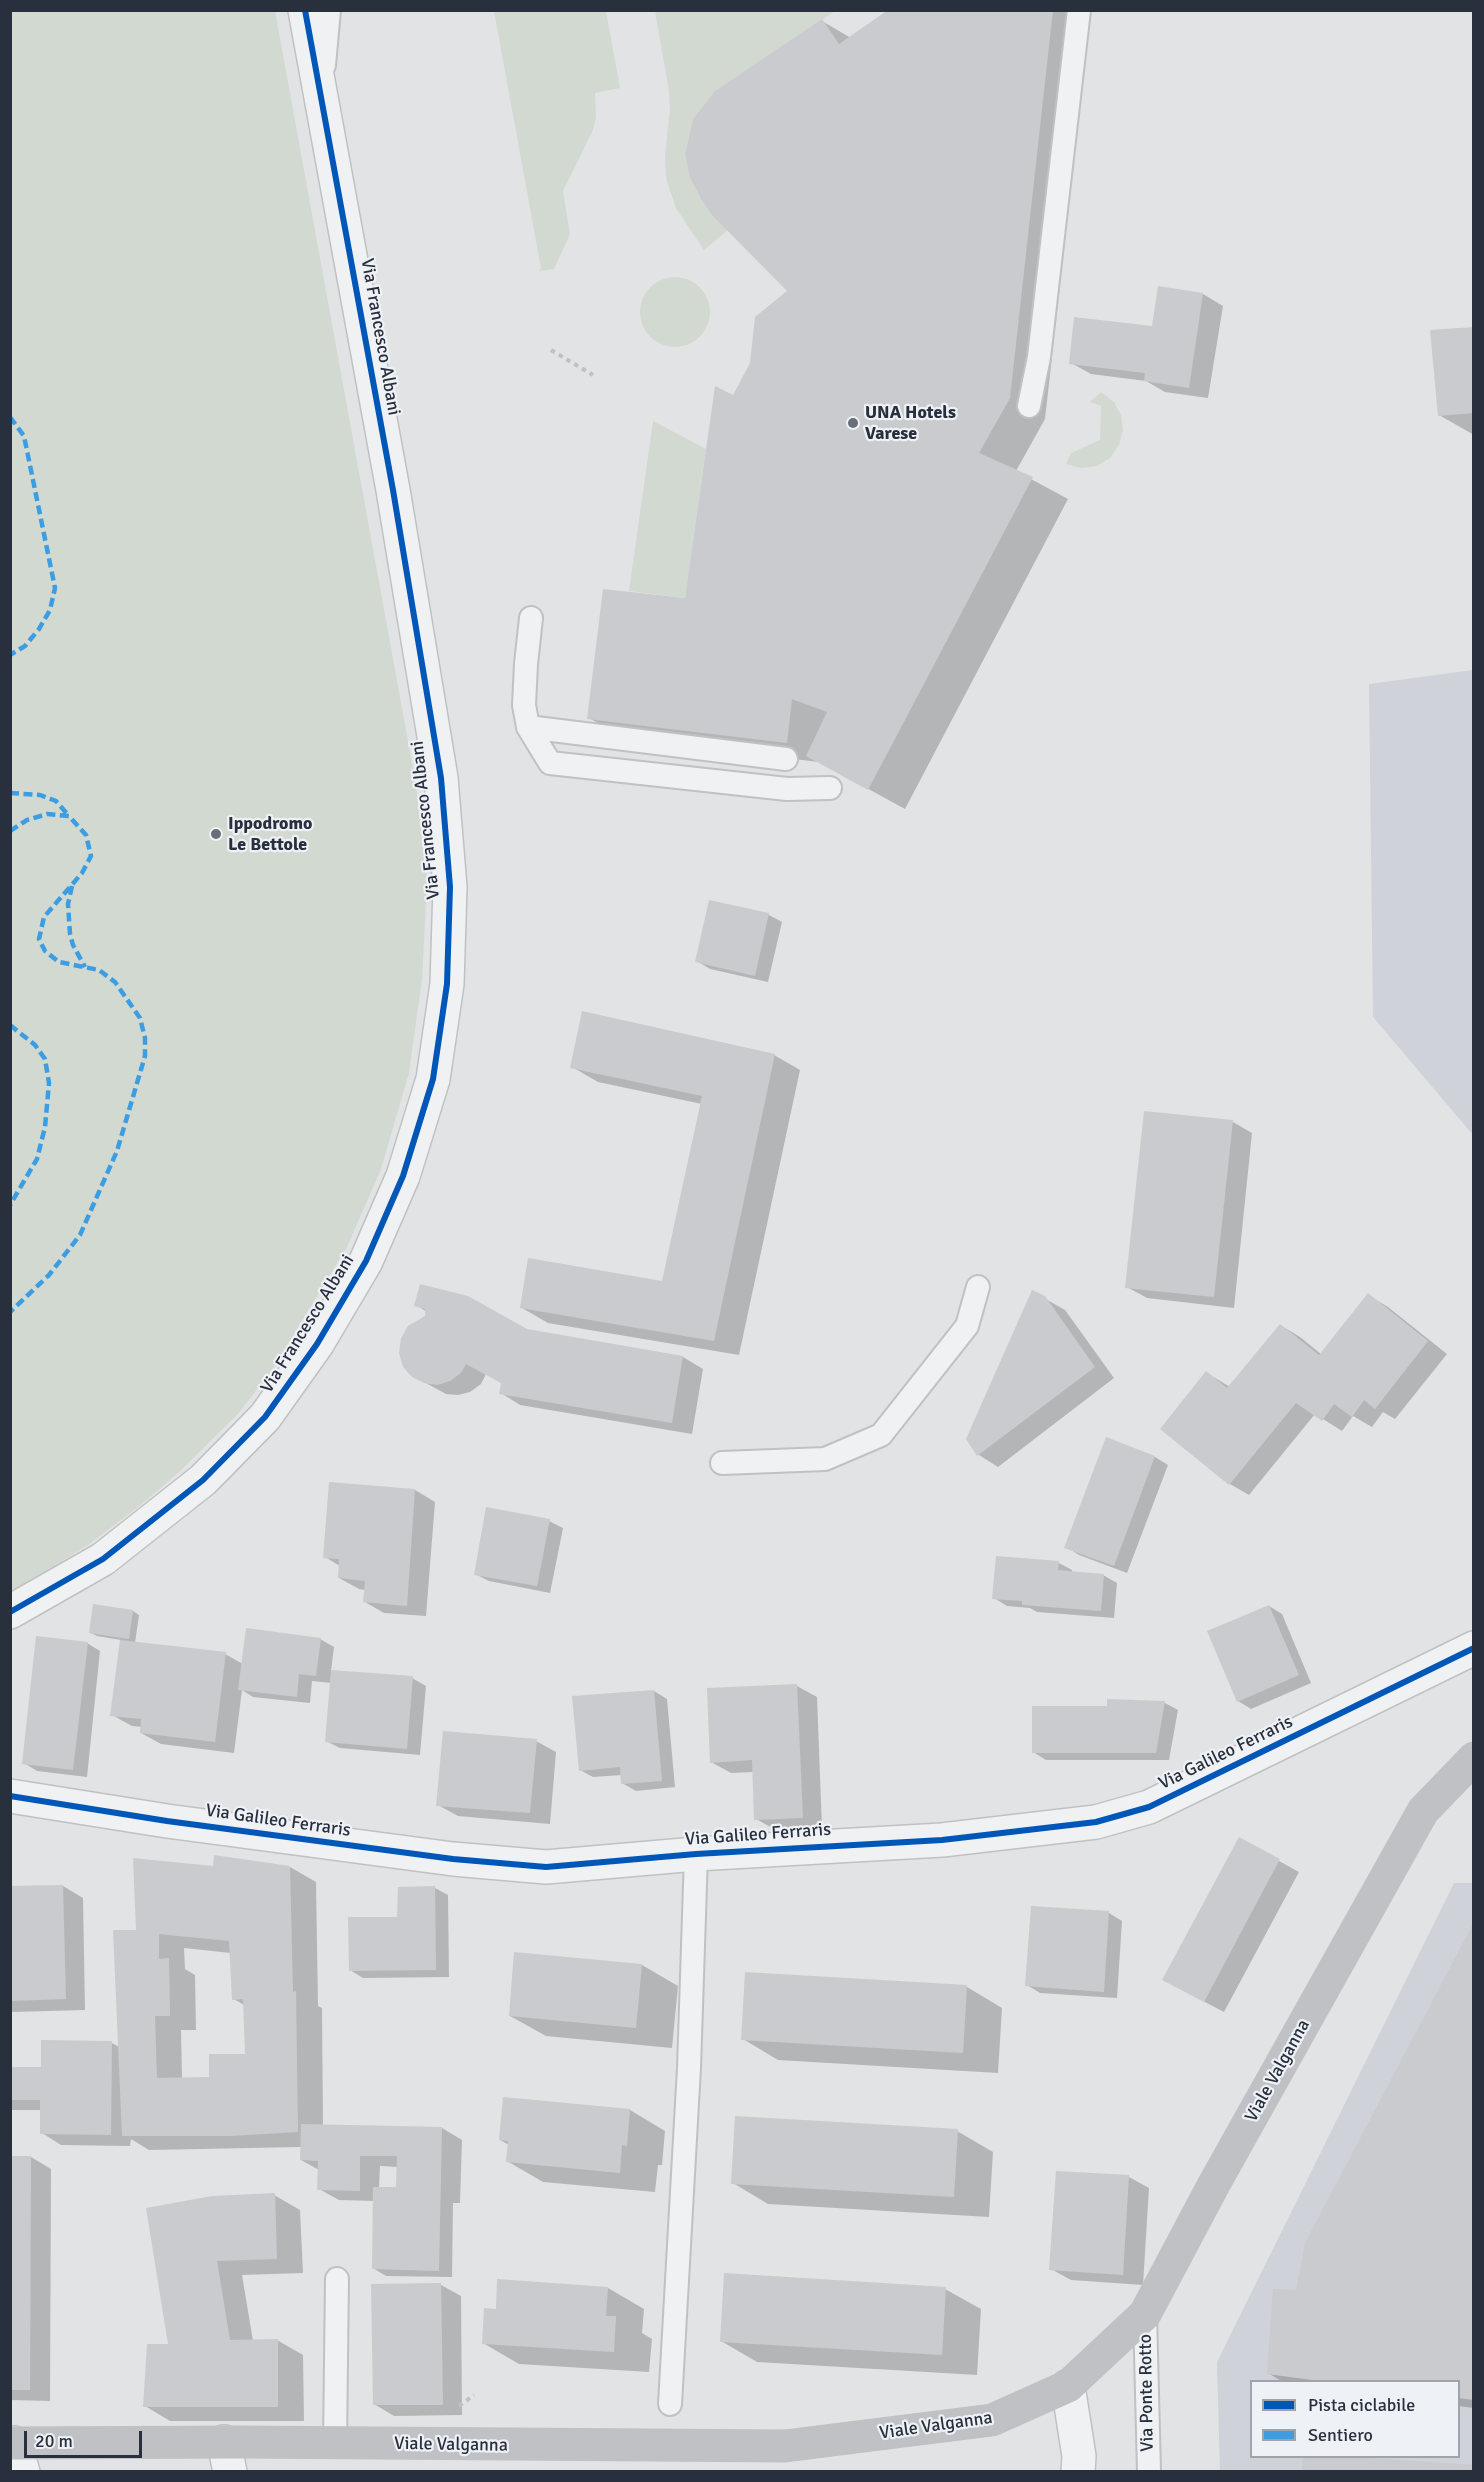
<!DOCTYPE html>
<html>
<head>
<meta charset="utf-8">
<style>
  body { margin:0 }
  #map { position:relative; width:1484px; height:2482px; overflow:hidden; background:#e1e3e5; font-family:Signika,sans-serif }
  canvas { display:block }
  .frame { position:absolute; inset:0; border:12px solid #29303d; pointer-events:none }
  .legend { position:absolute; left:1250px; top:2380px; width:210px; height:78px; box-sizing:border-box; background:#eef1f5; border:2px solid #9fa4ab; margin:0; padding:8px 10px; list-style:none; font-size:18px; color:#29303d }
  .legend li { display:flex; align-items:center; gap:12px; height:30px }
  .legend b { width:30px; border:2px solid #9fa4ab }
  .scale { position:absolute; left:24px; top:2431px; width:118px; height:27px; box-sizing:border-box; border:3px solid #29303d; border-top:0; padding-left:8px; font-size:18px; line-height:21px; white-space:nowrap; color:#29303d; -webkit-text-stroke:4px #eef1f5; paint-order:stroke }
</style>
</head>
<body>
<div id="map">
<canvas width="1484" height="2482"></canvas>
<div class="frame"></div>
<ul class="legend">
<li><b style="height:8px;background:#0057b8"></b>Pista ciclabile</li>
<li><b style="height:8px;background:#3d9de3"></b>Sentiero</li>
</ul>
<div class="scale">20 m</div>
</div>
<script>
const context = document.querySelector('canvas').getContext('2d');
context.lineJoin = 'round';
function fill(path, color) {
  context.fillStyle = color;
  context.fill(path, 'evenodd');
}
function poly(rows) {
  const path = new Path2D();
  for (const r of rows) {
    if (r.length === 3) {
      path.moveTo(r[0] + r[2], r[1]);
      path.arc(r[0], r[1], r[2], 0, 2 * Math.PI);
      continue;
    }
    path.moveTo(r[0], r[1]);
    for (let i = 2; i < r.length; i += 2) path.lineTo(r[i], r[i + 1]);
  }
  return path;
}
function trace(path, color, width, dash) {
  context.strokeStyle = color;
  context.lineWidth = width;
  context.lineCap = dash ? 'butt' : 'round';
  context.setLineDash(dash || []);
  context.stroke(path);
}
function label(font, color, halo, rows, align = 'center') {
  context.font = font + ' Signika,sans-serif';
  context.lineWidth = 4.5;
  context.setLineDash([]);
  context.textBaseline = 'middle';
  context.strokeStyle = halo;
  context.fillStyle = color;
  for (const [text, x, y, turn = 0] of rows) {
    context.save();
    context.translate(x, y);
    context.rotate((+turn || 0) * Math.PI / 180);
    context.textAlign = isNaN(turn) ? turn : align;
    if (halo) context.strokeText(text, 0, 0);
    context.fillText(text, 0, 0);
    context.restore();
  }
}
const built = poly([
  [1473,670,1474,670,1473,1135,1373,1017,1369,684],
  [1454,1883,1473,1883,1473,2471,1220,2471,1217,2362],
  [1252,2382,1458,2382,1458,2456,1252,2456]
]);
const green = poly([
  [11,10,275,11,416,785,427,882,422,979,409,1073,381,1169,347,1247,274,1367,238,1414,178,1473,138,1507,88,1545,11,1592],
  [494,11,606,11,620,88,595,93,596,117,593,130,563,191,570,234,554,269,539,271,541,268],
  [655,11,835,11,715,91,693,119,685,153,690,178,701,199,728,230,704,250,676,208,666,178,665,156,670,109,669,91],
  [675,312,35],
  [1101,392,1114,402,1121,415,1123,430,1119,445,1110,458,1097,466,1081,468,1066,464,1071,453,1100,440,1101,406,1090,402],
  [653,421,706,449,685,598,629,591]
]);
const shadow = poly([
  [891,10,1091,10,1045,419,1016,471,1068,499,905,809,819,762,625,739,589,718,686,599,733,397,789,292,822,21,851,38],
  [1159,288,1203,294,1223,306,1208,398,1165,392,1146,381,1091,374,1071,363,1153,328],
  [1474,328,1474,435,1439,415],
  [710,902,769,915,782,922,768,982,710,969,697,961],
  [774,1055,800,1070,739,1355,548,1323,522,1308,663,1283,702,1104,598,1082,572,1067],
  [1233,1122,1252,1133,1234,1308,1147,1298,1127,1287],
  [1368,1295,1388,1307,1447,1354,1395,1419,1383,1412,1372,1427,1353,1416,1342,1431,1315,1414,1249,1495,1230,1484,1207,1373,1230,1387,1280,1325,1300,1337,1321,1354],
  [1044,1298,1065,1310,1114,1378,998,1467,979,1455,968,1439],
  [416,1305,526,1331,683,1357,703,1369,692,1434,520,1405,501,1393,503,1383,486,1374,481,1384,470,1392,458,1395,446,1394,413,1376,427,1312],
  [1107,1439,1155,1457,1168,1465,1127,1573,1079,1555,1066,1547],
  [330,1484,415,1490,435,1502,426,1616,384,1613,365,1602,365,1590,359,1589,339,1578,340,1566,325,1557],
  [549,1521,563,1528,550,1593,489,1581,475,1574],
  [1059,1563,1072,1570,1072,1573,1103,1575,1117,1583,1114,1618,1037,1612,1030,1608,1007,1606,994,1598],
  [1269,1606,1282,1614,1311,1683,1251,1709,1238,1701],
  [133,1611,139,1615,135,1643,225,1654,243,1664,320,1639,334,1647,331,1671,412,1678,426,1686,420,1755,340,1748,326,1741,332,1683,312,1681,310,1703,253,1697,242,1690,234,1753,161,1744,141,1733,142,1727,132,1726,112,1715,121,1640,97,1636,91,1633],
  [87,1643,100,1651,87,1777,37,1771,24,1763],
  [797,1686,817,1697,822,1828,776,1830,756,1819,754,1772,731,1773,711,1762],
  [654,1691,667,1699,675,1787,636,1791,622,1783,622,1775,593,1777,580,1770],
  [1109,1700,1165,1703,1178,1710,1169,1760,1046,1760,1033,1752,1108,1708],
  [536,1741,556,1752,550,1824,458,1816,438,1805],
  [1239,1839,1299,1872,1224,2012,1184,1991],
  [290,1867,316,1882,318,2006,322,2008,323,2126,442,2128,462,2140,460,2203,453,2203,452,2277,386,2276,373,2268,374,2201,339,2200,319,2189,319,2170,301,2160,301,2147,149,2150,131,2139,130,2146,61,2145,42,2133,42,2110,10,2110,10,2068,42,2069,112,2043,119,2047,138,1931,215,1868],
  [184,1948,231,1953,234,1999,244,2005,246,2056,211,2078,182,2079,181,2030,196,2030,195,1975,185,1969],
  [380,2166,398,2167,402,2189,379,2188],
  [63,1886,83,1898,85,2010,13,2012,10,2010,10,1887],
  [399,1888,435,1888,448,1895,449,1977,363,1978,350,1970,399,1918],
  [1032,1907,1109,1913,1122,1921,1117,1998,1040,1993,1027,1985],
  [1474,1925,1474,2408,1458,2406,1458,2382,1283,2382,1268,2373,1297,2292],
  [642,1965,678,1986,672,2048,546,2036,510,2016],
  [967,1987,1002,2008,998,2073,778,2060,743,2039],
  [630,2110,665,2131,662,2165,658,2165,655,2192,543,2182,507,2161,509,2145,500,2140],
  [957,2131,993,2152,989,2217,768,2204,733,2183],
  [10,2157,31,2157,51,2169,50,2401,10,2400],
  [1057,2172,1129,2177,1149,2188,1143,2285,1071,2280,1051,2269],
  [274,2195,300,2210,303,2273,242,2275,253,2341,277,2340,303,2355,304,2421,170,2421,145,2406,170,2346,147,2209],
  [499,2281,608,2288,644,2309,642,2333,652,2339,649,2372,519,2364,483,2343,497,2311],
  [441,2285,461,2296,462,2415,394,2416,374,2404,373,2286],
  [945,2289,981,2309,977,2375,757,2362,721,2341]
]);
const building = poly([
  [888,10,1053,10,1010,398,979,453,1033,477,868,790,806,756,827,712,792,699,787,743,587,719,603,589,685,598,715,386,733,395,750,363,755,317,787,291,713,216,701,199,690,178,685,154,693,119,715,91,822,19,839,44],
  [1158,286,1203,293,1189,388,1144,381,1145,373,1069,364,1074,317,1152,326],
  [1474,327,1474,413,1438,416,1430,330],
  [709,900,769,913,755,976,695,962],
  [582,1011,775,1054,714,1341,520,1308,528,1258,662,1281,702,1096,570,1068],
  [1144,1111,1233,1120,1214,1297,1125,1288],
  [420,1284,468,1296,527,1329,683,1356,672,1423,499,1394,501,1383,466,1364,461,1373,450,1381,437,1385,424,1383,412,1377,403,1367,399,1353,401,1338,408,1326,425,1316,425,1309,414,1306],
  [1032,1290,1045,1296,1095,1367,977,1456,966,1439],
  [1368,1293,1428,1341,1375,1409,1364,1400,1352,1417,1334,1404,1322,1421,1296,1403,1229,1485,1160,1429,1206,1371,1227,1388,1280,1324,1319,1355],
  [1106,1437,1155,1456,1114,1566,1064,1548],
  [329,1482,415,1489,407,1606,363,1602,365,1581,338,1578,339,1559,323,1558],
  [486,1507,550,1519,537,1586,474,1575],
  [996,1556,1059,1561,1058,1570,1104,1574,1101,1611,1022,1605,1022,1601,992,1599],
  [93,1604,133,1610,129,1639,89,1633],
  [1269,1605,1299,1675,1237,1702,1207,1631],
  [246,1628,321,1638,316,1676,299,1674,297,1697,238,1690],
  [36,1636,88,1642,73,1770,22,1764],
  [120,1640,226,1652,215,1742,140,1733,141,1719,110,1716],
  [331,1670,413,1676,407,1749,325,1742],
  [797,1684,803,1818,754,1820,752,1760,710,1763,707,1688],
  [654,1690,662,1781,621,1784,620,1767,579,1771,572,1696],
  [1107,1699,1165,1701,1156,1753,1032,1753,1032,1706,1107,1706],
  [443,1731,537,1739,530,1813,436,1806],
  [1239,1837,1280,1859,1204,2002,1162,1980],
  [214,1855,290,1866,293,1992,296,1991,298,2132,230,2136,122,2136,113,1930,136,1930,133,1858,213,1866],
  [159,1934,229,1941,232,2000,243,1999,245,2054,209,2054,209,2077,157,2078,155,2016,170,2016,169,1958,159,1959],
  [63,1885,66,1999,10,2001,10,1886],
  [435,1886,436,1970,349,1971,348,1917,397,1917,398,1887],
  [1031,1906,1109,1911,1104,1992,1025,1986],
  [1474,1922,1474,2400,1458,2398,1458,2382,1327,2382,1267,2374,1273,2289,1296,2290,1305,2243],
  [514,1952,642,1964,636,2028,509,2016],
  [745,1972,967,1985,963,2053,741,2040],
  [41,2040,112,2041,111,2135,40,2134,40,2100,10,2100,10,2067,41,2067],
  [503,2097,630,2109,627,2146,622,2145,620,2173,506,2162,508,2141,499,2140],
  [735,2116,958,2129,954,2197,731,2184],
  [301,2124,442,2127,439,2271,372,2269,373,2187,396,2187,397,2156,360,2156,360,2191,317,2190,318,2161,300,2160],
  [10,2156,31,2156,30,2390,10,2390],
  [1056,2171,1129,2175,1123,2275,1049,2270],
  [275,2193,277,2259,217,2261,230,2340,278,2339,278,2407,143,2407,147,2344,168,2344,146,2208,212,2196],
  [724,2273,946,2287,942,2355,720,2342],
  [497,2279,608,2287,606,2316,616,2316,614,2352,482,2344,484,2308,496,2309],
  [441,2283,443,2405,373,2405,371,2284],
  [1303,2456,1343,2456,1474,2465,1474,2472,1302,2472]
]);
const path = poly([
  [551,350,593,375],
  [459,2406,474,2395]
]);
const service = poly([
  [324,65,329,10],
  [1029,406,1039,357,1079,10],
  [531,618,526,664,524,705,528,727,550,763,787,789,830,788],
  [528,727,786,759],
  [722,1463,825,1459,881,1435,967,1326,978,1287],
  [1145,2314,1149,2472],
  [670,2404,689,2068,696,1854],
  [335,2443,337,2279]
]);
const minor = poly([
  [10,1612,103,1559,203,1480,265,1417,317,1344,366,1261,403,1176,433,1079,447,984,450,887,441,778,393,490,305,10],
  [10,1796,167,1821,453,1859,546,1867,696,1854,942,1840,1096,1822,1149,1807,1474,1648],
  [1068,2386,1079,2456,1078,2472],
  [224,2442,230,2472],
  [14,2443,23,2472]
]);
const secondary = poly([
  [10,2443,240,2442,785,2446,992,2420,1068,2386,1145,2314,1214,2184,1423,1811,1474,1758]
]);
const quiet = poly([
  [10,417,24,436,55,588,50,610,39,629,25,646,10,655],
  [10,793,40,795,56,801,69,816],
  [10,831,27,820,47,814,69,816,86,835,91,856,82,873,44,917,39,939,45,951,59,962,99,970,115,982,140,1018,145,1038,145,1056,117,1151,80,1235,49,1275,10,1312],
  [72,886,68,904,70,934,73,945,85,967],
  [10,1025,35,1045,45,1059,49,1083,45,1127,37,1159,10,1205]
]);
const cycleway = poly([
  [10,1612,103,1559,203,1480,265,1417,317,1344,366,1261,403,1176,433,1079,447,984,450,887,441,778,393,490,305,10],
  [10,1796,167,1821,453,1859,546,1867,696,1854,942,1840,1096,1822,1149,1807,1474,1648]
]);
const markers = [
  [853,423,6,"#696f78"],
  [216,834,6,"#696f78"]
];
const streetNames = [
  ["Via Francesco Albani",380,337,80],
  ["Via Francesco Albani",426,820,-96],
  ["Via Francesco Albani",308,1324,-58],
  ["Via Galileo Ferraris",1226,1753,-26],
  ["Via Galileo Ferraris",278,1821,8],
  ["Via Galileo Ferraris",758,1835,-4],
  ["Viale Valganna",1278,2071,-61],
  ["Via Ponte Rotto",1147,2393,-91],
  ["Viale Valganna",936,2426,-8],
  ["Viale Valganna",451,2445,1]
];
const poiNames = [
  ["UNA Hotels",865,413],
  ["Varese",865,434],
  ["Ippodromo",228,824],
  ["Le Bettole",228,845]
];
fill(built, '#cfd2d8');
fill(green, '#d2d9d1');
fill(shadow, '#0003');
fill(building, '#c9cbce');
trace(service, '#bfc1c3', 26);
trace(minor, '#bfc1c3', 36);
trace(path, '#c0c1c6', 4, [4.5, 4.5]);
trace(service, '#f0f1f3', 22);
trace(minor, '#f0f1f3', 33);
trace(secondary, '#bfc1c5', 33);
trace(quiet, '#3d9de3', 4.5, [9, 4.5]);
trace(cycleway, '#0057b8', 6);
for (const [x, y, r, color] of markers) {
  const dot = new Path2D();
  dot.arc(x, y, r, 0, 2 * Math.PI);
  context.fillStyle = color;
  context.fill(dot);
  trace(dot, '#eef1f5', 2);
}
label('18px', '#29303d', '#eef1f5', streetNames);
label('bold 18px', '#29303d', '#eef1f5', poiNames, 'left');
</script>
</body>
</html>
